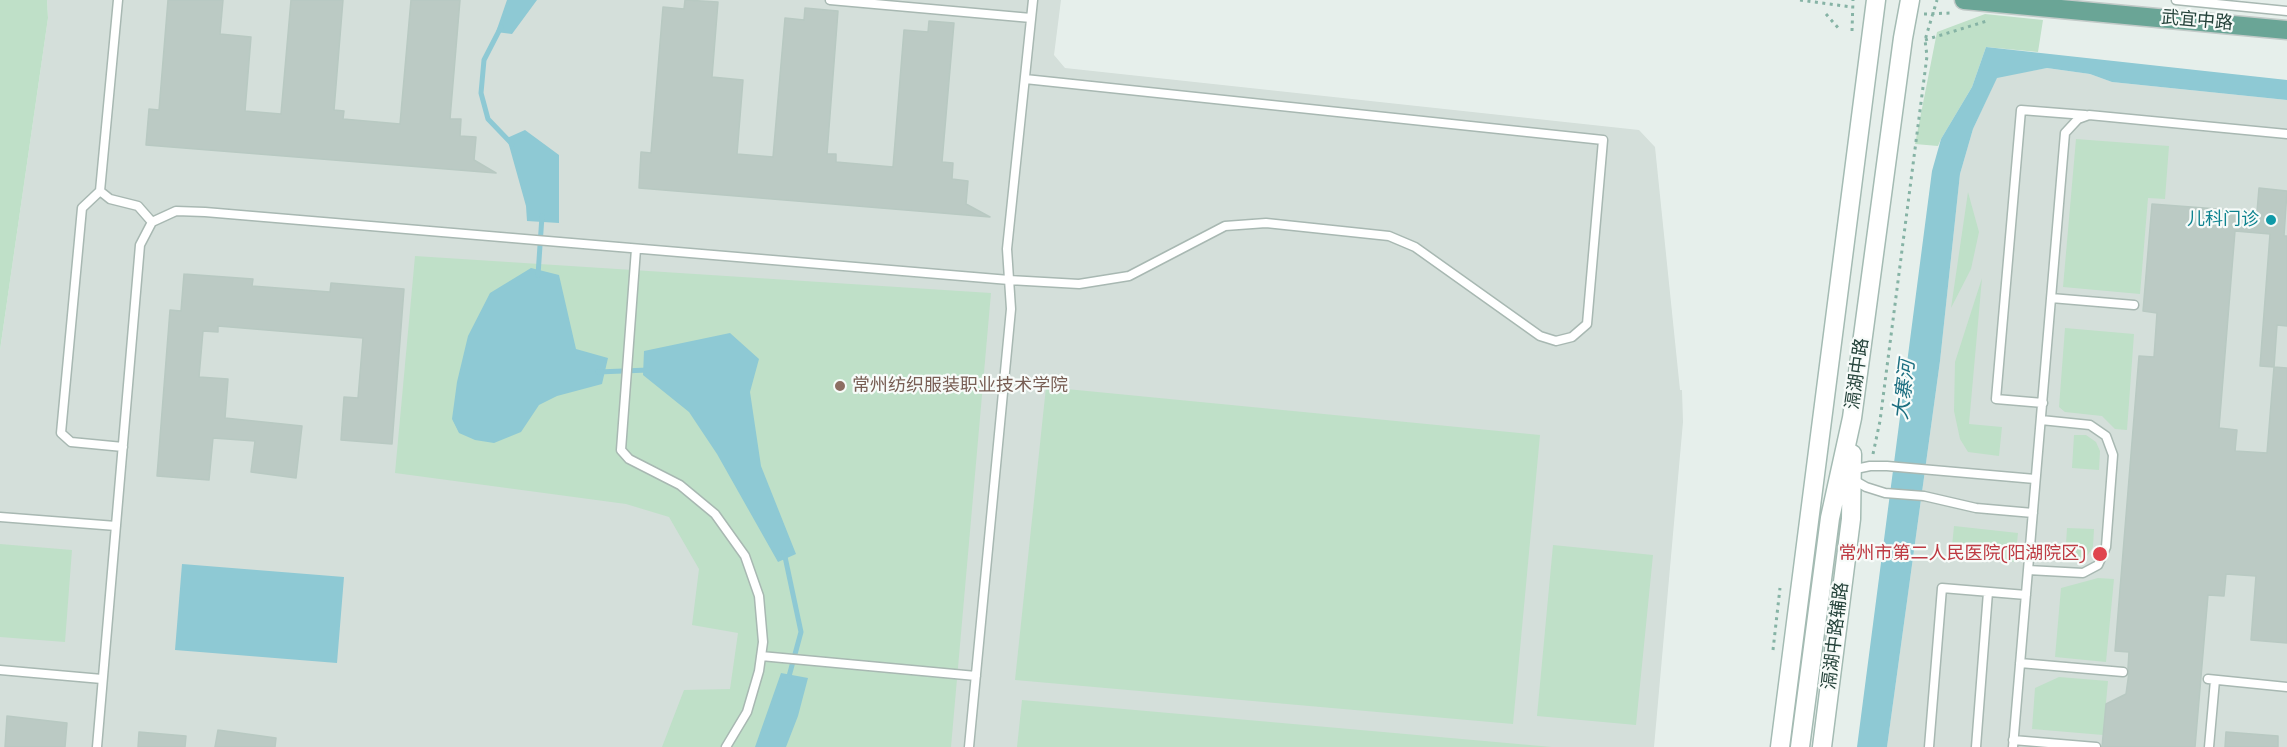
<!DOCTYPE html>
<html>
<head>
<meta charset="utf-8">
<style>
  body { margin:0 }
  canvas { display:block; background:#e6efeb }
</style>
</head>
<body>
<canvas width="2287" height="747"></canvas>
<script>
const context = document.querySelector('canvas').getContext('2d');
context.lineJoin = 'round';
function fill(path, color) {
  context.fillStyle = color;
  context.fill(path, 'evenodd');
}
function poly(rows) {
  const path = new Path2D();
  for (const r of rows) {
    path.moveTo(r[0], r[1]);
    for (let i = 2; i < r.length; i += 2) path.lineTo(r[i], r[i + 1]);
  }
  return path;
}
function trace(path, color, width, dash) {
  context.strokeStyle = color;
  context.lineWidth = width;
  context.lineCap = dash ? 'butt' : 'round';
  context.setLineDash(dash || []);
  context.stroke(path);
}
function label(font, color, halo, rows, align = 'center') {
  context.font = font + ' "Space Grotesk","Noto Sans SC",sans-serif';
  context.lineWidth = 4.5;
  context.setLineDash([]);
  context.textBaseline = 'middle';
  context.strokeStyle = halo;
  context.fillStyle = color;
  for (const [text, x, y, turn = 0] of rows) {
    context.save();
    context.translate(x, y);
    context.rotate((+turn || 0) * Math.PI / 180);
    context.textAlign = isNaN(turn) ? turn : align;
    if (halo) context.strokeText(text, 0, 0);
    context.fillText(text, 0, 0);
    context.restore();
  }
}
const built = poly([
  [47,0,1061,0,1054,55,1065,68,1639,130,1655,147,1680,390,1682,390,1683,422,1654,747,0,747,0,350,48,18],
  [2047,68,2090,74,2112,82,2287,100,2287,747,1887,747,1940,361,1960,174,1973,129,1997,77]
]);
const green = poly([
  [0,0,47,0,48,18,0,350],
  [1985,14,2043,20,2038,52,1986,47,1972,87,1941,139,1938,146,1915,144,1937,32],
  [2076,139,2169,146,2165,199,2148,198,2140,294,2063,287],
  [1968,192,1979,232,1971,269,1951,308],
  [415,256,991,293,951,747,662,747,684,690,730,689,738,633,692,625,699,569,669,517,626,504,395,473],
  [1982,278,1969,424,2002,427,1999,456,1968,452,1960,439,1954,411,1955,362],
  [2065,328,2134,334,2127,430,2115,429,2102,416,2065,412,2059,407],
  [1046,387,1540,435,1513,724,1015,680],
  [2074,435,2086,435,2096,442,2100,451,2099,470,2072,468],
  [1954,526,2018,533,2015,562,1951,556],
  [2067,528,2094,529,2093,547,2087,556,2076,562,2065,561],
  [0,544,72,550,65,642,0,637],
  [1553,545,1653,555,1636,725,1537,716],
  [2098,578,2114,579,2106,662,2055,657,2061,588],
  [2059,677,2108,681,2103,735,2032,729,2035,688],
  [1022,700,1203,716,1552,747,1017,747]
]);
const water = poly([
  [507,0,537,0,512,34,496,32],
  [1986,47,2287,80,2287,100,2112,82,2090,74,2047,68,1997,78,1973,129,1960,174,1940,361,1887,747,1857,747,1932,171,1941,139,1972,87],
  [525,130,559,155,559,223,527,221,526,206,507,138],
  [531,268,559,275,576,349,608,358,602,384,557,396,539,405,521,432,494,443,475,440,459,433,452,419,457,382,468,336,490,293],
  [730,333,759,359,750,392,761,466,796,554,778,562,717,454,689,412,643,375,644,351],
  [182,564,344,577,337,663,175,650],
  [781,673,808,678,798,716,786,747,755,747]
]);
const stream = poly([
  [501,27,484,60,481,93,488,119,512,144],
  [538,275,542,216],
  [598,372,648,370],
  [784,552,801,632,788,680]
]);
const building = poly([
  [168,0,223,0,220,34,251,37,245,111,281,114,291,0,343,0,334,110,344,111,343,119,400,124,411,0,460,0,450,119,461,119,460,136,476,137,474,160,496,173,146,145,149,109,159,110,168,0],
  [685,0,718,2,712,77,743,80,737,154,773,157,785,18,804,20,805,8,838,11,827,154,836,154,836,162,893,167,904,30,928,32,929,21,954,23,942,162,953,163,952,179,968,181,966,204,990,217,639,188,641,152,651,153,663,7,684,9,685,0],
  [2259,188,2287,191,2284,236,2287,236,2287,326,2277,325,2274,367,2287,368,2287,643,2251,640,2256,576,2226,574,2224,596,2208,595,2195,747,2102,747,2106,704,2126,694,2129,672,2128,668,2129,652,2115,651,2139,356,2154,357,2157,313,2143,311,2152,204,2257,212,2259,188],
  [2235,231,2270,234,2260,366,2274,367,2267,453,2235,451,2237,430,2219,428,2235,231],
  [184,274,253,279,252,286,330,292,331,283,404,289,392,444,341,440,344,397,358,398,363,338,218,326,218,332,203,331,199,377,228,379,225,418,302,426,296,478,251,472,255,441,213,438,209,480,157,476,170,310,181,311,184,274],
  [7,716,67,723,65,747,5,747,7,716],
  [218,730,276,738,275,747,215,747,218,730],
  [139,732,186,736,185,747,138,747,139,732],
  [2226,732,2278,736,2278,747,2225,747,2226,732]
]);
const path = poly([
  [1800,0,1852,7],
  [1826,14,1840,30],
  [1924,14,1951,13],
  [1852,31,1853,0],
  [1925,40,1987,21],
  [1873,454,1880,421,1927,56,1925,40,1937,0],
  [1773,650,1780,588]
]);
const lane = poly([
  [118,0,100,191,110,199,138,206,152,222],
  [830,0,1031,18],
  [2176,0,2287,11],
  [100,191,82,208,61,433,71,442,123,447],
  [636,249,621,450,629,459,680,485,715,514,745,556,759,596,763,642,759,671,747,712,726,747],
  [2051,298,2134,305],
  [2043,403,1996,399,2021,110,2085,115],
  [1851,470,1870,466,1887,466,2035,479],
  [1852,479,1866,487,1885,493,1924,496,1976,508,2033,513],
  [0,517,116,526],
  [2028,570,2083,573,2098,565,2106,547,2113,455,2106,436,2090,425,2041,420],
  [761,656,976,676],
  [2020,663,2123,672],
  [0,670,102,679],
  [2208,679,2287,687],
  [2013,740,2096,747],
  [97,747,140,245,152,222,176,211,205,212,1009,280,1079,284,1129,276,1225,226,1266,223,1389,236,1415,247,1540,336,1556,341,1572,337,1587,324,1603,140,1025,79],
  [969,747,1011,309,1007,249,1033,0],
  [1929,747,1942,588,2026,595],
  [1976,747,1988,592],
  [2013,747,2065,133,2078,119,2089,115,2287,134],
  [2209,747,2215,680]
]);
const secondary = poly([
  [1780,747,1876,0],
  [1800,747,1830,518,1852,418,1903,38,1910,0],
  [1822,747,1851,519,1852,454]
]);
const primary = poly([
  [1964,0,2287,30]
]);
const markers = [
  [2271,220,6,"#0f9aa8"],
  [840,386,6,"#8d6e63"],
  [2100,554,8,"#e0444e"]
];
const streetNames = [
  ["武宜中路",2197,21,5],
  ["滆湖中路",1858,374,-82],
  ["滆湖中路辅路",1836,636,-83]
];
const cultureNames = [
  ["儿科门诊",2259,220]
];
const educationNames = [
  ["常州纺织服装职业技术学院",852,386]
];
const healthNames = [
  ["常州市第二人民医院(阳湖院区)",2086,554]
];
const waterNames = [
  ["大寨河",1905,390,-83]
];
fill(built, '#d4dfda');
fill(green, '#bfe0c8');
fill(water, '#8ec9d4');
trace(stream, '#8ec9d4', 5);
fill(building, '#bbcac4');
trace(building, '#b8c9c2', 1.5);
trace(lane, '#a8b8b2', 11);
trace(secondary, '#a4bbb3', 21);
trace(primary, '#c2cac8', 21);
trace(path, '#86b3a5', 3, [3, 4.5]);
trace(lane, '#fff', 8);
trace(secondary, '#fff', 18);
trace(primary, '#6aa596', 18);
for (const [x, y, r, color] of markers) {
  const dot = new Path2D();
  dot.arc(x, y, r, 0, 2 * Math.PI);
  context.fillStyle = color;
  context.fill(dot);
  trace(dot, '#f7fbf9', 2);
}
label('18px', '#24423a', '#f7fbf9', streetNames);
label('18px', '#0d838f', '#f7fbf9', cultureNames, 'right');
label('18px', '#785e54', '#f7fbf9', educationNames, 'left');
label('18px', '#be3a42', '#f7fbf9', healthNames, 'right');
label('italic 20px', '#1c6f80', '#f7fbf9', waterNames);
</script>
</body>
</html>
